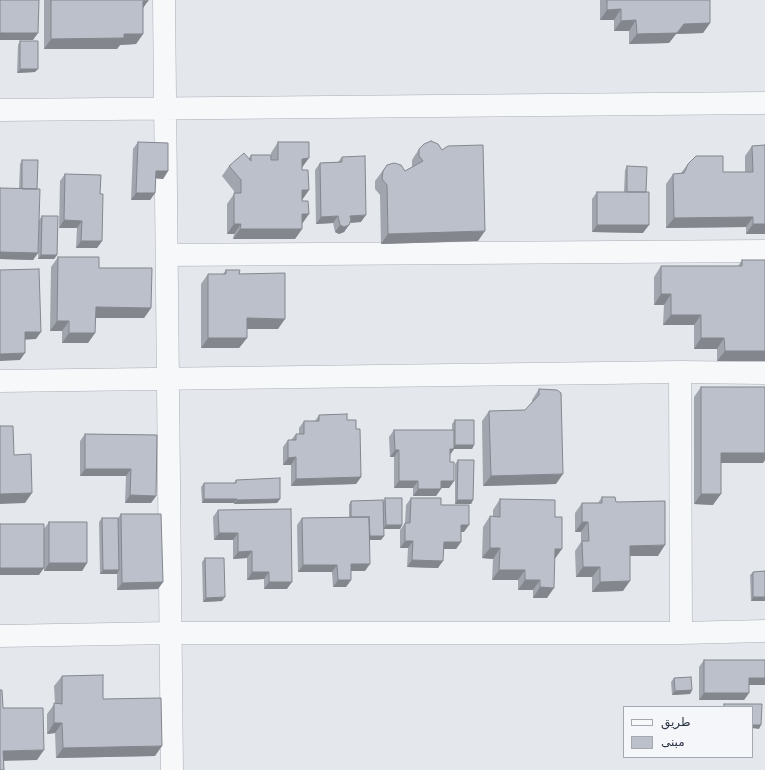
<!DOCTYPE html>
<html>
<head>
<meta charset="utf-8">
<style>
  body { margin:0 }
  #map { position:relative; width:765px; height:770px; overflow:hidden; background:#e4e7ec; font-family:"DejaVu Sans",Vazirmatn,sans-serif }
  canvas { display:block }
  .legend { position:absolute; left:623px; top:706px; width:130px; height:52px; box-sizing:border-box; background:#f4f6f9; border:1px solid #a4a8b1; margin:0; padding:5px 7px; list-style:none; font-size:12px; color:#2b3445 }
  .legend li { display:flex; align-items:center; gap:8px; height:20px }
  .legend b { width:20px; border:1px solid #a4a8b1 }
</style>
</head>
<body>
<div id="map">
<canvas width="765" height="770"></canvas>
<ul class="legend">
<li><b style="height:5px;background:#f7f8fa"></b>طريق</li>
<li><b style="height:11px;background:#bbc0ca"></b>مبنى</li>
</ul>
</div>
<script>
const context = document.querySelector('canvas').getContext('2d');
context.lineJoin = 'round';
function poly(rows) {
  const path = new Path2D();
  for (const r of rows) {
    path.moveTo(r[0], r[1]);
    for (let i = 2; i < r.length; i += 2) path.lineTo(r[i], r[i + 1]);
  }
  return path;
}
function trace(path, color, width, dash) {
  context.strokeStyle = color;
  context.lineWidth = width;
  context.lineCap = dash ? 'butt' : 'round';
  context.setLineDash(dash || []);
  context.stroke(path);
}
function fill(path, color) {
  context.fillStyle = color;
  context.fill(path, 'evenodd');
}
const street = poly([
  [164,0,172,770],
  [0,110,765,103],
  [167,255,765,251],
  [680,372,681,633],
  [0,381,680,372,765,373],
  [0,636,170,633,681,633,765,631]
]);
const wall = poly([
  [44,0,148,0,143,7,143,34,136,44,120,45,117,49,44,49],
  [600,0,710,0,710,23,703,33,676,34,669,43,629,44,629,31,614,31,614,20,600,20],
  [20,41,35,72,17,73,18,45],
  [138,142,168,171,163,179,156,178,155,193,150,200,131,200,133,149],
  [278,142,302,168,302,170,309,190,302,200,302,229,295,239,233,239,234,234,227,234,227,204,234,194,234,191,222,176,229,166,249,158,251,155,271,160,271,153],
  [752,146,765,234,746,234,746,227,666,228,666,184,673,174,681,173,688,164,723,172,745,172,745,156],
  [419,149,478,241,381,244,380,195,375,189,375,181,387,165,405,171,412,167,412,160],
  [342,157,361,222,350,223,344,232,339,234,335,232,333,223,316,224,315,170,320,163,338,162],
  [22,160,37,189,38,253,33,260,0,259,0,188,19,189,20,164],
  [627,166,643,233,592,232,592,199,597,192,624,192,625,170],
  [65,174,100,194,102,241,97,248,76,248,77,228,59,228,60,181],
  [42,216,57,255,54,259,38,259,39,220],
  [58,257,99,268,151,308,144,318,95,318,95,333,88,343,62,343,62,331,50,331,51,267],
  [742,260,765,260,765,361,717,361,717,349,694,349,694,325,663,325,664,305,654,305,654,277,661,266,738,266],
  [226,270,239,274,278,329,247,329,247,338,239,348,201,348,201,284,208,274,223,274],
  [701,387,765,387,765,460,763,463,721,463,713,505,694,504,694,397],
  [539,389,556,484,483,486,482,421,489,411,525,410,532,402,532,400],
  [319,415,347,420,356,429,361,477,356,484,291,486,291,465,283,465,283,447,288,440,291,440,296,434,299,434,299,428,304,421,315,421],
  [455,420,474,445,472,449,454,449,450,455,450,462,454,481,449,488,441,488,436,496,413,496,413,488,394,488,394,457,390,457,389,437,394,430,452,430,452,424],
  [85,434,157,435,156,496,151,503,125,503,126,476,80,476,80,441],
  [458,460,473,500,471,504,455,504,455,464],
  [236,480,280,499,277,503,234,504,234,503,202,503,201,487,204,483,234,483],
  [602,497,616,502,658,556,630,556,623,591,592,592,592,577,576,577,575,551,581,542,581,532,575,532,575,513,582,503,598,503],
  [385,498,402,525,400,529,383,529,384,536,381,540,370,540,365,571,351,571,351,580,346,587,333,587,332,572,298,572,297,525,302,518,349,517,349,505,351,501,383,502],
  [411,498,441,505,464,532,461,532,461,542,456,549,444,549,438,568,407,567,408,548,400,548,400,530,405,523,406,505],
  [500,499,554,560,547,598,533,598,533,590,518,590,518,580,492,580,493,559,482,558,483,527,490,516,493,517,493,510],
  [218,510,287,589,264,589,264,579,247,580,247,558,233,559,233,540,214,540,213,517],
  [121,514,163,582,158,589,117,590,117,574,100,574,99,522,102,518,118,518],
  [49,522,87,563,82,571,44,571,44,529],
  [205,558,222,601,203,602,202,562],
  [765,571,765,601,751,601,750,575,753,572],
  [704,660,765,685,749,685,749,693,744,700,699,700,699,667],
  [62,676,103,699,155,756,56,758,55,733,47,734,47,714,55,703,54,686],
  [674,678,692,690,690,694,672,695,671,682]
]);
const shadedWall = poly([
  [143,1,148,1,141,11],
  [621,9,614,20,600,20,607,10],
  [636,20,629,31,614,31,621,21],
  [710,23,703,33,676,34,669,43,629,44,637,34,684,24],
  [0,33,38,33,33,40,0,40],
  [124,34,143,34,136,44,120,45,117,49,44,49,51,39],
  [20,69,38,69,35,72,17,73],
  [309,158,301,169,302,159],
  [156,171,168,171,163,179,151,178],
  [302,190,309,190,302,200],
  [136,193,155,193,150,200,131,200],
  [302,214,309,214,302,224],
  [366,215,361,222,345,223,350,216],
  [338,216,333,223,316,224,321,217],
  [753,217,746,227,666,228,674,218],
  [64,220,82,221,77,228,59,228],
  [234,224,241,224,234,234,227,234],
  [753,224,765,224,765,234,746,234],
  [340,225,349,225,344,232,339,234,335,232],
  [597,225,649,225,643,233,592,232],
  [240,229,302,229,295,239,233,239],
  [485,231,478,241,381,244,388,234],
  [81,241,102,241,97,248,76,248],
  [0,252,38,253,33,260,0,259],
  [41,255,57,255,54,259,38,259],
  [661,294,671,294,664,305,654,305],
  [96,307,151,308,144,318,88,318],
  [671,315,701,315,694,325,663,325],
  [247,318,285,319,278,329,239,329],
  [57,321,69,321,62,331,50,331],
  [25,332,41,332,36,339,20,340],
  [69,333,95,333,88,343,62,343],
  [208,338,247,338,239,348,201,348],
  [701,338,724,338,717,349,694,349],
  [725,351,765,351,765,361,717,361],
  [25,353,20,360,0,361,0,354],
  [455,445,474,445,472,449,452,449],
  [450,449,454,449,449,456],
  [395,450,399,450,394,457,390,457],
  [721,453,765,453,765,460,763,463,713,463],
  [296,457,291,465,283,465,288,458],
  [85,469,131,469,126,476,80,476],
  [563,474,556,484,483,486,491,476],
  [361,477,356,484,291,486,296,479],
  [399,481,418,481,413,488,394,488],
  [441,481,454,481,449,488,436,488],
  [418,489,441,489,436,496,413,496],
  [32,493,25,503,0,504,0,494],
  [701,494,721,494,713,505,694,504],
  [130,495,156,496,151,503,125,503],
  [204,499,237,499,234,503,202,503],
  [280,499,277,503,234,504,237,500],
  [457,500,473,500,471,504,455,504],
  [582,522,588,522,581,532,575,532],
  [386,525,402,525,400,529,383,529],
  [461,525,469,525,464,532,456,532],
  [219,533,238,533,233,540,214,540],
  [367,536,384,536,381,540,364,540],
  [405,541,413,541,408,548,400,548],
  [444,542,461,542,456,549,439,549],
  [665,545,658,556,623,556,630,546],
  [490,548,500,548,493,559,482,558],
  [555,549,562,549,554,560],
  [252,551,247,558,233,559,238,552],
  [412,560,443,561,438,568,407,567],
  [49,563,87,563,82,571,44,571],
  [351,564,370,564,365,571,346,571],
  [303,565,337,565,332,572,298,572],
  [583,567,600,567,592,577,576,577],
  [0,568,44,568,39,575,0,575],
  [103,570,119,570,117,574,100,574],
  [499,570,525,570,518,580,492,580],
  [252,572,269,572,264,579,247,580],
  [338,580,351,580,346,587,333,587],
  [525,580,540,580,533,590,518,590],
  [630,581,623,591,592,592,600,582],
  [163,582,158,589,117,590,122,583],
  [269,582,292,582,287,589,264,589],
  [540,587,554,588,547,598,533,598],
  [225,597,222,601,203,602,206,598],
  [753,597,765,597,765,601,751,601],
  [749,678,765,678,765,685,744,685],
  [692,690,690,694,672,695,675,691],
  [704,693,749,693,744,700,699,700],
  [54,723,62,723,55,733,47,734],
  [752,725,761,725,759,729,752,728],
  [162,746,155,756,56,758,63,748],
  [44,750,37,760,0,761,3,751]
]);
const building = poly([
  [0,0,39,0,38,33,0,33,0,0],
  [51,0,148,0,148,1,143,1,143,34,124,34,124,38,51,39,51,0],
  [607,0,710,0,710,23,684,24,677,33,637,34,636,20,621,21,621,9,607,10,607,0],
  [20,41,38,41,38,69,20,69,20,41],
  [431,141,438,144,442,150,448,146,483,145,485,231,388,234,387,185,382,179,383,171,387,165,394,163,401,165,405,171,423,161,419,156,419,149,424,144,431,141],
  [138,142,168,143,168,171,156,171,155,193,136,193,138,142],
  [278,142,309,142,309,158,302,159,302,170,308,170,309,190,302,190,302,201,308,201,309,214,302,214,302,229,240,229,241,224,234,224,234,193,241,193,241,180,229,166,244,153,251,161,251,155,271,155,271,160,278,160,278,142],
  [765,145,765,224,753,224,753,217,674,218,673,174,684,173,688,164,696,156,723,156,723,172,753,172,752,146,765,145],
  [365,156,366,215,350,216,351,220,349,225,344,227,340,225,338,216,321,217,320,163,342,162,342,157,365,156],
  [22,160,38,160,37,189,22,189,22,160],
  [627,166,647,167,646,192,627,192,627,166],
  [65,174,101,175,100,194,103,194,102,241,81,241,82,221,64,220,65,174],
  [0,188,40,189,38,253,0,252,0,188],
  [597,192,649,192,649,225,597,225,597,192],
  [42,216,58,216,57,255,41,255,42,216],
  [58,257,99,257,99,268,152,268,151,308,96,307,95,333,69,333,69,321,57,321,58,257],
  [742,260,765,260,765,351,725,351,724,338,701,338,701,315,671,315,671,294,661,294,661,266,742,266,742,260],
  [39,269,41,332,25,332,25,353,0,354,0,270,39,269],
  [226,270,240,270,239,274,285,273,285,319,247,318,247,338,208,338,208,274,226,274,226,270],
  [701,387,765,387,765,453,721,453,721,494,701,494,701,387],
  [539,389,557,390,561,393,563,474,491,476,489,411,525,410,539,395,539,389],
  [347,414,347,420,356,420,356,429,360,429,361,477,296,479,296,457,288,458,288,440,296,440,296,434,304,434,304,421,319,421,319,415,347,414],
  [455,420,474,420,474,445,455,445,455,420],
  [0,426,13,426,14,455,31,454,32,493,0,494,0,426],
  [394,430,454,430,454,449,450,449,450,462,454,462,454,481,441,481,441,489,418,489,418,481,399,481,399,450,395,450,394,430],
  [85,434,157,435,156,496,130,495,131,469,85,469,85,434],
  [458,460,474,460,473,500,457,500,458,460],
  [280,478,280,499,237,500,237,499,204,499,204,483,236,483,236,480,280,478],
  [602,497,615,497,616,502,665,501,665,545,630,546,630,581,600,582,600,567,583,567,582,541,589,541,588,522,582,522,582,503,602,503,602,497],
  [385,498,402,498,402,525,386,525,385,498],
  [411,498,441,498,441,505,469,505,469,525,461,525,461,542,444,542,443,561,412,560,413,541,405,541,405,523,410,523,411,498],
  [500,499,555,500,555,517,562,517,562,549,555,549,554,588,540,587,540,580,525,580,525,570,499,570,500,548,490,548,490,516,500,517,500,499],
  [383,500,384,536,370,536,369,517,351,517,351,501,383,500],
  [291,509,292,582,269,582,269,572,252,572,252,551,238,552,238,533,219,533,218,510,291,509],
  [121,514,161,514,163,582,122,583,121,514],
  [369,517,370,564,351,564,351,580,338,580,337,565,303,565,302,518,369,517],
  [102,518,118,518,119,570,103,570,102,518],
  [49,522,87,522,87,563,49,563,49,522],
  [0,524,44,524,44,568,0,568,0,524],
  [205,558,224,558,225,597,206,598,205,558],
  [765,571,765,597,753,597,753,572,765,571],
  [704,660,765,660,765,678,749,678,749,693,704,693,704,660],
  [103,675,103,699,161,698,162,746,63,748,62,723,54,723,54,703,62,704,62,676,103,675],
  [691,677,692,690,675,691,674,678,691,677],
  [0,690,2,690,3,708,43,708,44,750,3,751,4,770,0,770,0,690],
  [724,704,762,704,761,725,752,725,752,707,724,707,724,704]
]);
trace(street, '#a9aeb7', 23);
trace(street, '#f7f8fa', 22);
fill(wall, '#a1a5ae');
fill(shadedWall, '#83868d');
fill(building, '#bbc0ca');
trace(building, '#83868d', 1);
</script>
</body>
</html>
